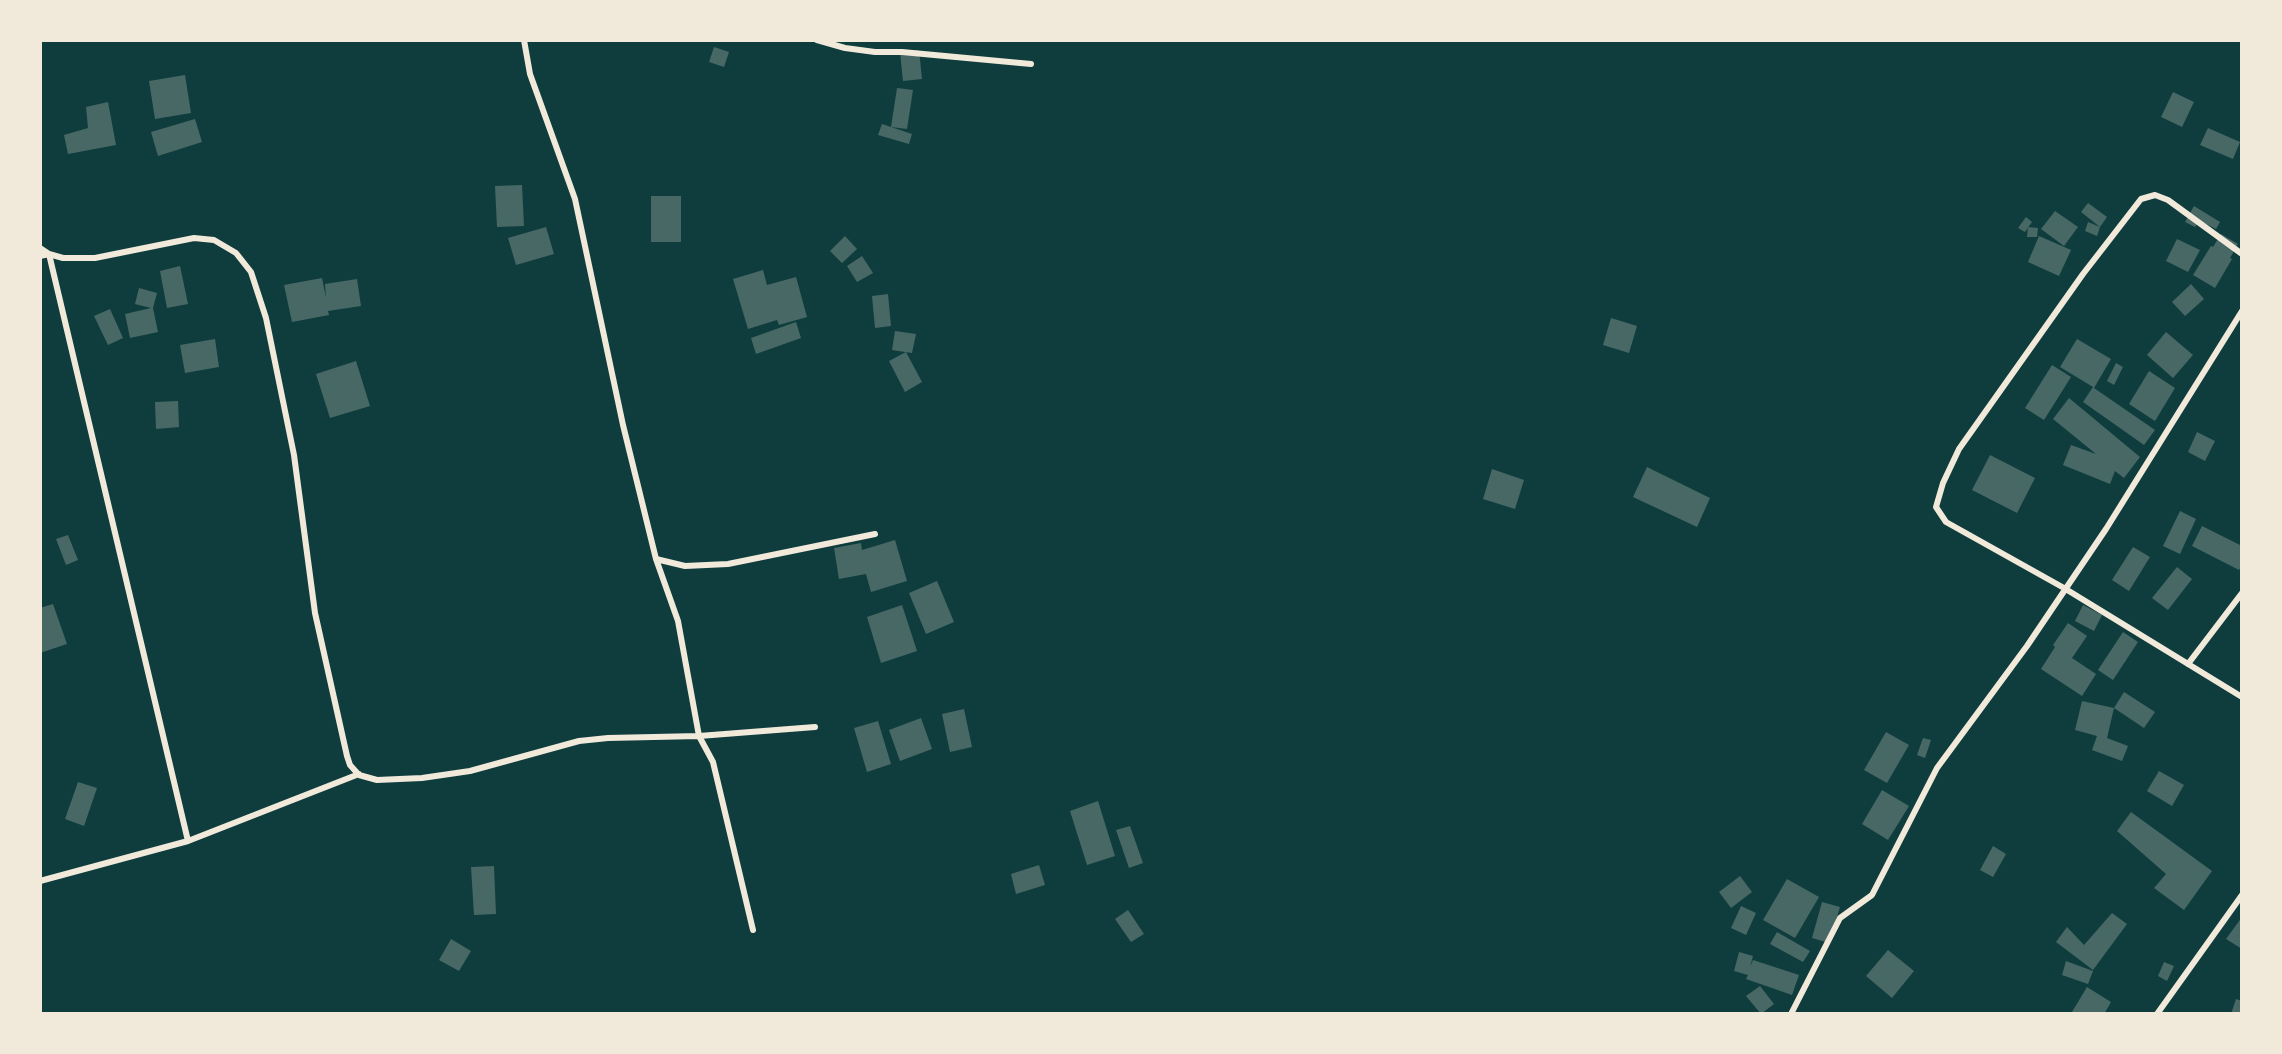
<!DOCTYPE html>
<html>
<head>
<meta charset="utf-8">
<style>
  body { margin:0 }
  #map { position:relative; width:2282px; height:1054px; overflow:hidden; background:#0f3d3e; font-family:"Public Sans",sans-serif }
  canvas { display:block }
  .frame { position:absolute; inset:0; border:42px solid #f1e9da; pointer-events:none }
</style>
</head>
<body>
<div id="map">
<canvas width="2282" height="1054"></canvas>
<div class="frame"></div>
</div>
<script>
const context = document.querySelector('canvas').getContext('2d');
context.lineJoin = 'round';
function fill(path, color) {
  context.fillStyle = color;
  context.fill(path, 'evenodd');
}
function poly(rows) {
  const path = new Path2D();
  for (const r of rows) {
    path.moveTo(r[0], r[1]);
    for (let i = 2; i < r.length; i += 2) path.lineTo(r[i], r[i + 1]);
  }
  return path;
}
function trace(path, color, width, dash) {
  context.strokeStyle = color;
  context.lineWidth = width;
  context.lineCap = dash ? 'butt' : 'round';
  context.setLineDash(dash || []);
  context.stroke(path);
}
const building = poly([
  [714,47,729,52,724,67,709,62],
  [919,50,922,79,903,81,900,52],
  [185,75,191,113,155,119,149,81],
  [897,88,913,90,907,129,891,127],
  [2173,92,2194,102,2182,127,2161,117],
  [108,102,116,145,68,154,64,135,88,128,86,107],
  [195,119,202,142,158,156,151,132],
  [882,124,912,134,909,144,878,135],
  [2208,128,2240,142,2233,159,2200,145],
  [522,185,524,226,497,227,495,186],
  [651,196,681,196,681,242,651,242],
  [2088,203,2107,217,2100,227,2081,212],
  [2194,206,2220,222,2216,229,2200,221,2195,227,2185,222],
  [2055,211,2078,227,2064,246,2041,229],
  [2026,217,2032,222,2025,232,2018,228],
  [2088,222,2100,227,2097,236,2085,231],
  [546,227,554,254,516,265,508,238],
  [2028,227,2038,228,2037,237,2027,237],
  [2221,234,2238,244,2230,258,2232,259,2215,288,2193,275,2211,246,2213,247],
  [845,236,857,249,842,263,830,251],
  [2039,236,2071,250,2059,276,2028,262],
  [2177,239,2200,250,2188,272,2166,261],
  [862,256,873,273,857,282,847,266],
  [180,266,188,304,167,308,160,271],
  [763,270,767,285,796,277,807,317,779,325,777,320,748,329,733,279],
  [322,278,326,298,325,284,357,279,361,306,328,311,329,315,292,322,284,285],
  [2191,284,2204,299,2185,316,2172,302],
  [139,288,157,293,153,308,158,332,130,338,125,314,151,308,135,304],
  [888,294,891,326,875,328,872,296],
  [110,309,123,338,108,345,94,316],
  [1611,318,1637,326,1629,353,1603,345],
  [796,322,801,338,756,354,751,338],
  [895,331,916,334,912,353,892,350],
  [2166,332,2193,355,2173,378,2147,355],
  [215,339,219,367,185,373,180,345],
  [2077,339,2111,359,2094,388,2155,430,2144,445,2083,402,2093,387,2060,367],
  [906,352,922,382,905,392,889,361],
  [356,361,370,406,330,418,316,374],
  [2116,363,2123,367,2114,385,2107,381],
  [2052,365,2071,377,2044,420,2025,408],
  [2149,371,2175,388,2155,421,2129,404],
  [2069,398,2140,457,2124,478,2115,471,2110,484,2063,465,2071,445,2096,454,2053,419],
  [178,401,179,427,156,429,155,402],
  [2197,432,2215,441,2205,461,2188,452],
  [1990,455,2035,478,2017,513,1972,490],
  [1647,467,1710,498,1697,527,1633,497],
  [1492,469,1524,480,1515,509,1483,499],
  [2180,511,2196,519,2180,554,2163,546],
  [2202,526,2242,546,2242,565,2239,570,2192,546],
  [68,535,78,560,66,565,56,539],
  [895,540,907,581,871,592,866,574,839,579,834,548,861,543,862,550],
  [2133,547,2150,557,2129,591,2112,580],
  [2177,567,2192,579,2168,610,2152,598],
  [937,581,954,622,926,634,909,593],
  [53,604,67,644,40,653,40,608],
  [902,605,917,651,881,663,867,617],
  [2083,605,2102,615,2094,631,2075,621],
  [2068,623,2087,636,2072,658,2096,674,2082,696,2041,669,2055,647,2053,645],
  [2123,632,2138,642,2113,680,2098,670],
  [2124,692,2155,712,2144,728,2114,708],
  [2082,701,2114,708,2107,738,2128,746,2122,761,2092,750,2097,736,2075,730],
  [964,709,972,747,950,752,942,714],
  [921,718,932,749,900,761,889,730],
  [878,721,891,764,867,772,854,728],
  [1886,732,1909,745,1887,783,1864,770],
  [1923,738,1931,740,1925,758,1917,755],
  [2159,771,2184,785,2172,806,2147,791],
  [78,782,97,788,84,826,65,819],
  [1882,790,1909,806,1888,840,1862,824],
  [1098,801,1115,856,1087,865,1070,811],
  [2131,812,2212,871,2184,910,2154,888,2166,874,2117,831],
  [1130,826,1143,863,1129,868,1116,830],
  [1993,846,2006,854,1993,877,1980,870],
  [1039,865,1045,885,1016,894,1011,874],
  [494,866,496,914,474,915,471,867],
  [1740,876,1752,892,1731,908,1719,892],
  [1787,879,1819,897,1795,938,1763,920],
  [1822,902,1840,907,1829,943,1812,938],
  [1741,906,1756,913,1746,935,1731,928],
  [1128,910,1144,934,1131,942,1115,919],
  [2112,913,2127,924,2093,970,2056,942,2067,927,2084,945],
  [2242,917,2242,949,2226,939],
  [1777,932,1810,951,1803,962,1770,944],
  [451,939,471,951,459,971,439,960],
  [1888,950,1914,971,1892,998,1866,976],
  [1739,952,1753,956,1750,967,1753,960,1799,975,1792,995,1746,979,1748,975,1734,971],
  [2066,961,2093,971,2088,984,2062,975],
  [2164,962,2174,966,2167,981,2158,976],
  [1760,986,1774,1004,1761,1014,1746,996],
  [2087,987,2111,1002,2104,1014,2072,1012],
  [2236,999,2242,1001,2242,1014,2231,1014]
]);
const minor = poly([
  [524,40,530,74,575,199,623,425,656,559,678,621,699,736,713,762,753,930],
  [817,40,845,48,875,52,902,52,1031,64],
  [40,248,49,254,63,258,95,258,194,238,214,240,236,253,251,272,266,318,294,455,315,613,347,756,350,765,359,775,377,780,422,778,470,771,579,741,608,738,699,736,815,727],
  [2242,254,2168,200,2155,195,2141,199,2083,274,1959,449,1943,483,1936,507,1946,522,2064,588,2242,697],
  [40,256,49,254,188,841],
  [656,559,685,566,728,564,875,534],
  [2188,664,2242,593],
  [40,881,188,841,359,774],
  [1791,1014,1840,918,1872,895,1937,768,2027,646,2106,529,2242,311],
  [2157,1014,2242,895]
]);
fill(building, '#486865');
trace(minor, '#f1e9da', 6);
</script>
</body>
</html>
